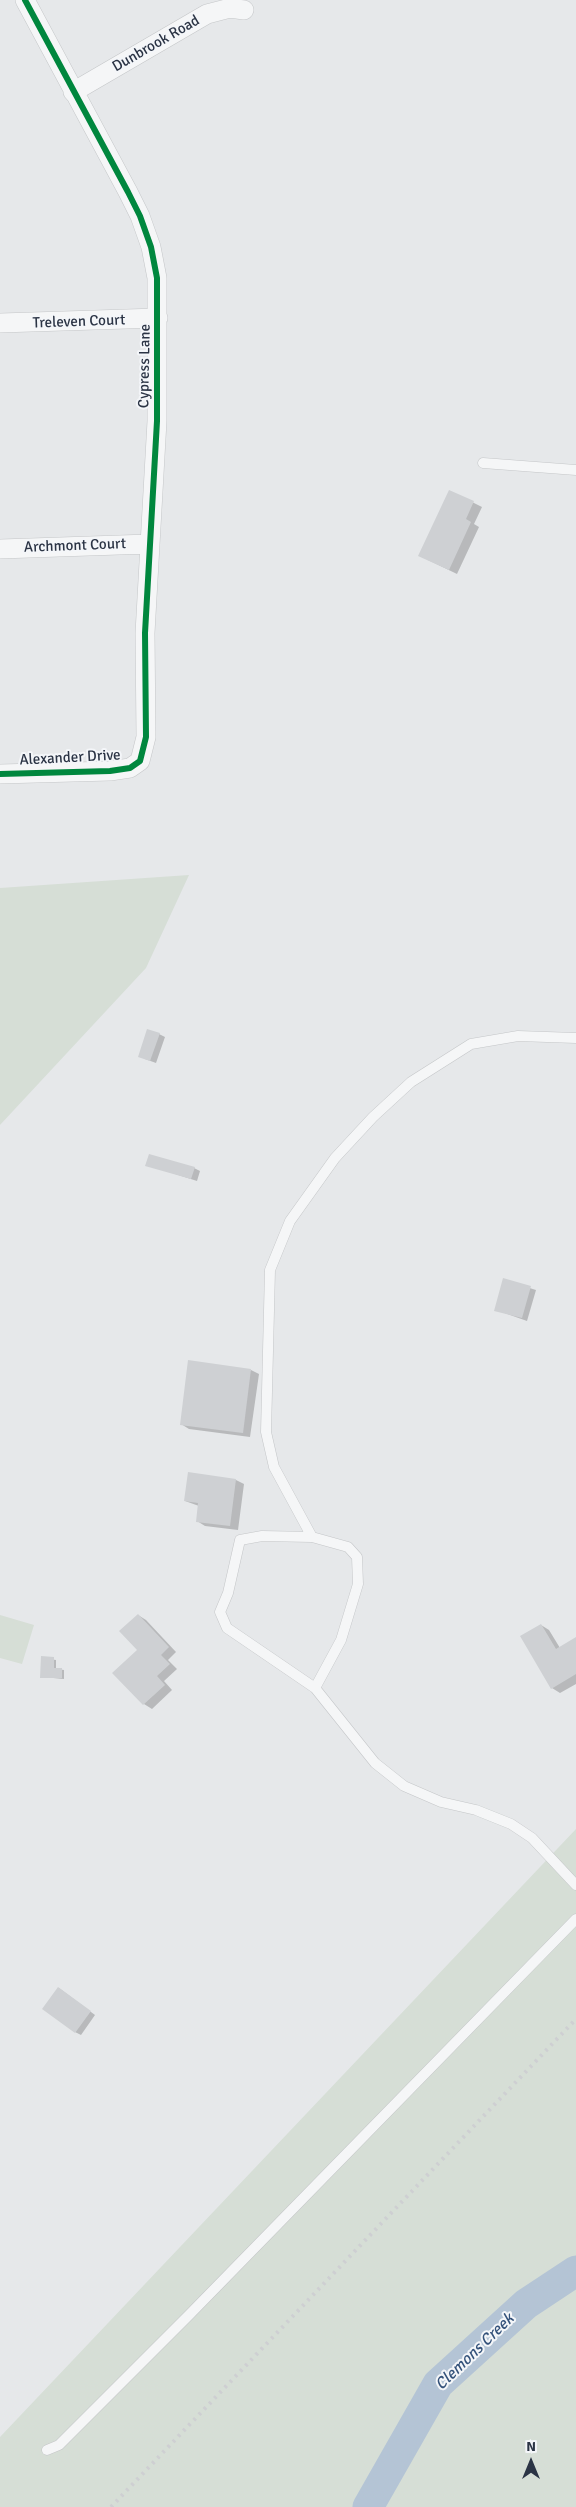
<!DOCTYPE html>
<html>
<head>
<meta charset="utf-8">
<style>
  body { margin:0 }
  #map { position:relative; width:576px; height:2507px; overflow:hidden; background:#e6e8ea; font-family:Signika,sans-serif }
  canvas { display:block }
  .north { position:absolute; left:506px; top:2437px; width:50px; height:50px; -webkit-text-stroke:4px #f4f6f9; paint-order:stroke; rotate:0deg; font-size:14px; font-weight:700; line-height:20px; text-align:center; color:#2b3445 }
  .north::after { content:''; display:block; margin:auto; width:18px; height:22px; background:#2b3445; clip-path:polygon(50% 0,100% 100%,50% 72%,0 100%) }
</style>
</head>
<body>
<div id="map">
<canvas width="576" height="2507"></canvas>
<div class="north">N</div>
</div>
<script>
const context = document.querySelector('canvas').getContext('2d');
context.lineJoin = 'round';
function fill(path, color) {
  context.fillStyle = color;
  context.fill(path, 'evenodd');
}
function poly(rows) {
  const path = new Path2D();
  for (const r of rows) {
    path.moveTo(r[0], r[1]);
    for (let i = 2; i < r.length; i += 2) path.lineTo(r[i], r[i + 1]);
  }
  return path;
}
function trace(path, color, width, dash) {
  context.strokeStyle = color;
  context.lineWidth = width;
  context.lineCap = dash ? 'butt' : 'round';
  context.setLineDash(dash || []);
  context.stroke(path);
}
function label(font, color, halo, rows, align = 'center') {
  context.font = font + ' Signika,sans-serif';
  context.lineWidth = 4;
  context.setLineDash([]);
  context.textBaseline = 'middle';
  context.strokeStyle = halo;
  context.fillStyle = color;
  for (const [text, x, y, turn = 0] of rows) {
    context.save();
    context.translate(x, y);
    context.rotate((+turn || 0) * Math.PI / 180);
    context.textAlign = isNaN(turn) ? turn : align;
    if (halo) context.strokeText(text, 0, 0);
    context.fillText(text, 0, 0);
    context.restore();
  }
}
const green = poly([
  [189,875,146,968,0,1125,0,888],
  [0,1615,34,1625,22,1664,0,1658],
  [576,1829,576,2507,0,2507,0,2437]
]);
const shadow = poly([
  [450,491,482,507,474,524,479,527,457,574,428,560],
  [159,1034,165,1037,156,1063,145,1059],
  [147,1165,194,1168,200,1171,197,1181],
  [504,1280,536,1290,527,1321,496,1310],
  [251,1370,259,1374,250,1437,189,1429,181,1424],
  [189,1473,236,1480,244,1484,238,1530,205,1526,197,1521,199,1506,185,1501],
  [138,1615,146,1620,176,1652,168,1660,177,1669,164,1681,172,1690,152,1709,144,1704,114,1673,138,1650],
  [541,1625,549,1630,560,1648,576,1638,576,1684,560,1693,552,1688],
  [42,1658,56,1660,56,1669,64,1670,64,1679,42,1677],
  [59,1988,95,2015,81,2035,75,2032]
]);
const river = poly([
  [368,2507,438,2384,526,2304,576,2271]
]);
const building = poly([
  [449,490,474,501,466,519,471,522,449,570,418,556],
  [147,1029,160,1033,150,1061,138,1057],
  [149,1154,195,1167,191,1179,145,1166],
  [503,1278,531,1286,522,1318,494,1311],
  [188,1360,251,1369,243,1433,180,1425],
  [188,1472,236,1479,230,1526,196,1522,198,1503,184,1501],
  [138,1614,169,1647,161,1655,170,1664,157,1676,165,1685,143,1705,112,1673,137,1650,119,1631],
  [541,1624,556,1649,576,1637,576,1674,551,1689,520,1636],
  [41,1656,54,1657,54,1668,62,1668,62,1678,40,1678],
  [58,1987,91,2011,75,2033,42,2009]
]);
const lane = poly([
  [483,463,576,470],
  [312,1537,274,1467,266,1432,270,1270,290,1221,335,1158,373,1117,411,1082,471,1044,518,1036,576,1038],
  [315,1688,341,1640,358,1584,357,1557,348,1547,312,1537,262,1536,240,1540,228,1593,220,1612,227,1628,315,1688,375,1763,404,1786,441,1802,476,1810,511,1824,532,1838,576,1885],
  [47,2450,59,2445,189,2315,576,1919]
]);
const street = poly([
  [73,92,207,14,230,8,244,10],
  [0,323,158,318],
  [0,549,149,544],
  [0,774,110,771,130,768,140,761,146,737,145,633,157,421,157,278,151,247,140,216,128,192,25,0]
]);
const rail = poly([
  [111,2507,576,2019]
]);
const cycleway = poly([
  [0,774,110,771,130,768,140,761,146,737,145,633,157,421,157,278,151,247,140,216,128,192,25,0]
]);
const streetNames = [
  ["Dunbrook Road",156,44,-30],
  ["Treleven Court",79,322,-2],
  ["Cypress Lane",145,366,-89],
  ["Archmont Court",75,546,-2],
  ["Alexander Drive",70,758,-3]
];
const waterNames = [
  ["Clemons Creek",475,2352,-44]
];
fill(green, '#d6ded6');
fill(shadow, '#0003');
trace(river, '#b4c4d5', 31);
fill(building, '#ced0d3');
trace(lane, '#c4c6c8', 11);
trace(street, '#c4c6c8', 20);
trace(lane, '#f5f6f7', 10);
trace(street, '#f5f6f7', 19);
trace(rail, '#cecfd2', 4, [2.5, 5]);
trace(cycleway, '#00873e', 6);
label('15px', '#2b3445', '#f4f6f9', streetNames);
label('italic 16px', '#34527a', '#f4f6f9', waterNames);
</script>
</body>
</html>
